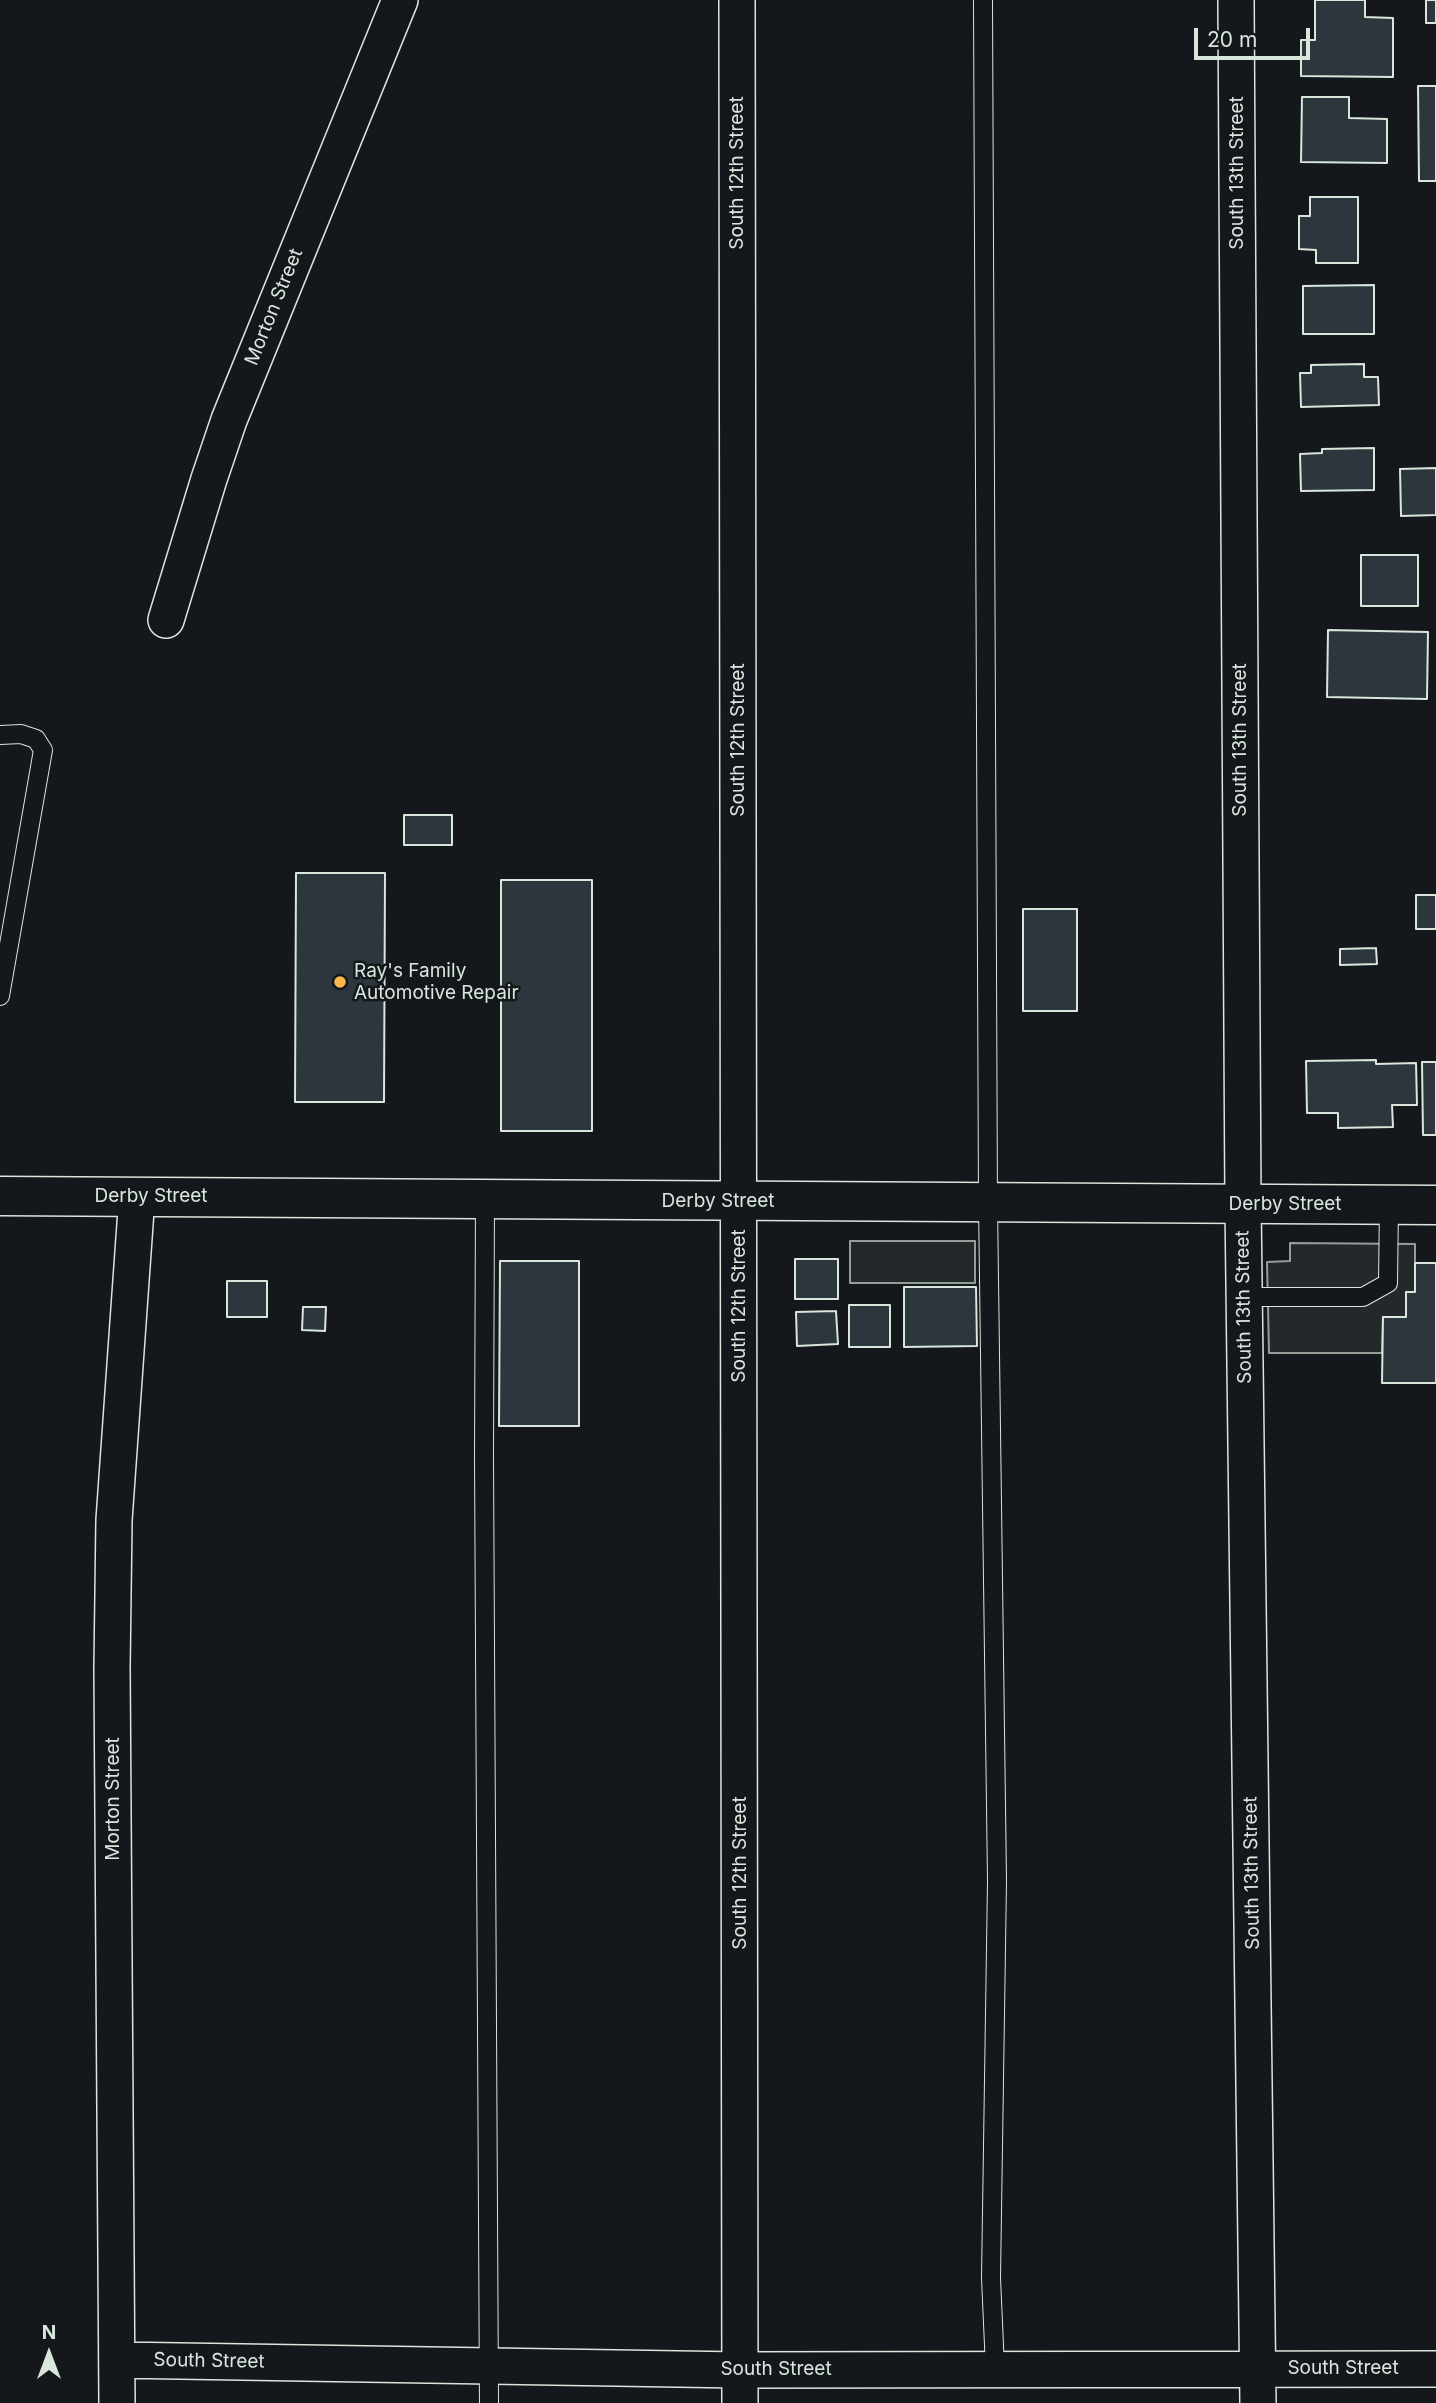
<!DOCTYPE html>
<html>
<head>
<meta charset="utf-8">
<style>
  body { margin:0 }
  #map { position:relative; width:1436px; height:2403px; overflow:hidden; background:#14181c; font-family:Inter,sans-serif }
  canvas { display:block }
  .north { position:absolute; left:14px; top:2319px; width:70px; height:70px; -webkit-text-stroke:5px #14181c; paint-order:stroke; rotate:0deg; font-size:19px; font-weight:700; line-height:28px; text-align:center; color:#d8e6dc }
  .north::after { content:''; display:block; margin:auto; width:24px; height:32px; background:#d8e6dc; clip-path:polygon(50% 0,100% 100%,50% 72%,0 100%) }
  .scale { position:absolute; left:1194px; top:28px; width:116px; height:32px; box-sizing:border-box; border:4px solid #d8e6dc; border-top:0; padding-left:9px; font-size:21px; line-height:24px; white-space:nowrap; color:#d8e6dc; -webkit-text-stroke:5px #14181c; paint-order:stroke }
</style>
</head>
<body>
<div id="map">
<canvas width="1436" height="2403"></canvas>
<div class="north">N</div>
<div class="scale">20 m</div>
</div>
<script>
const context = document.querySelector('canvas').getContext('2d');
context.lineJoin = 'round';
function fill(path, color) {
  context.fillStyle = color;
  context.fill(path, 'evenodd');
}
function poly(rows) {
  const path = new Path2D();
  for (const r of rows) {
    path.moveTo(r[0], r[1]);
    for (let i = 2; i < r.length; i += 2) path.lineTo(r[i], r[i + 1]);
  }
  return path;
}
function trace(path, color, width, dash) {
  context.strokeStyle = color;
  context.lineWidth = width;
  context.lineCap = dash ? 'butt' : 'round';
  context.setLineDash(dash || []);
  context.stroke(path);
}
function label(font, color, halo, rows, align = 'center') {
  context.font = font + ' Inter,sans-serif';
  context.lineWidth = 5;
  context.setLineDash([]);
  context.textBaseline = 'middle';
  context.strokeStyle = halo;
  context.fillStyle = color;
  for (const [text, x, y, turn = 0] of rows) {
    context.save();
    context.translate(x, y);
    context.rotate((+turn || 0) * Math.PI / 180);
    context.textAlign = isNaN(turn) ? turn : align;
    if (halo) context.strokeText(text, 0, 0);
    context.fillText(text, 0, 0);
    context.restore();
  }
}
const parking = poly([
  [850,1241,975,1241,975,1283,850,1283,850,1241],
  [1290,1243,1415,1244,1415,1292,1406,1292,1406,1317,1383,1317,1382,1353,1269,1353,1267,1262,1290,1261,1290,1243]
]);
const building = poly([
  [1315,0,1365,0,1365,17,1393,18,1393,77,1301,76,1301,40,1315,40,1315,0],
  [1426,0,1436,0,1436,23,1426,23,1426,0],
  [1418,86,1436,86,1436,181,1419,181,1418,86],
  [1302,97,1349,97,1349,118,1387,119,1387,163,1301,162,1302,97],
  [1310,197,1358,197,1358,263,1316,263,1316,250,1299,249,1299,216,1310,216,1310,197],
  [1374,285,1374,334,1303,334,1303,286,1374,285],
  [1364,364,1364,377,1378,377,1379,405,1301,407,1300,373,1311,373,1311,365,1364,364],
  [1374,448,1374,490,1301,491,1300,454,1322,453,1322,449,1374,448],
  [1436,468,1436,515,1401,516,1400,469,1436,468],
  [1361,555,1418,555,1418,606,1361,606,1361,555],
  [1328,630,1428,632,1427,699,1327,697,1328,630],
  [404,815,452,815,452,845,404,845,404,815],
  [296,873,385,873,384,1102,295,1102,296,873],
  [501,880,592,880,592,1131,501,1131,501,880],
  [1416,895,1436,895,1436,929,1416,929,1416,895],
  [1023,909,1077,909,1077,1011,1023,1011,1023,909],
  [1376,948,1377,964,1340,965,1340,949,1376,948],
  [1376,1060,1376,1064,1416,1063,1417,1105,1392,1105,1393,1127,1338,1128,1338,1113,1307,1113,1306,1061,1376,1060],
  [1422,1062,1436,1062,1436,1135,1423,1135,1422,1062],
  [795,1259,838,1259,838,1299,795,1299,795,1259],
  [500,1261,579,1261,579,1426,499,1426,500,1261],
  [1415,1263,1436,1263,1436,1383,1382,1383,1383,1317,1406,1317,1406,1292,1415,1292,1415,1263],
  [227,1281,267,1281,267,1317,227,1317,227,1281],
  [904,1287,976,1287,977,1346,904,1347,904,1287],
  [849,1305,890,1305,890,1347,849,1347,849,1305],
  [303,1307,326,1307,325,1331,302,1330,303,1307],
  [836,1311,838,1344,797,1346,796,1312,836,1311]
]);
const service = poly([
  [983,0,988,1203,997,1881,991,2278,995,2368],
  [0,735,21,734,36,739,43,750,0,996],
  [485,1199,484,1456,489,2403],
  [1244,1297,1363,1297,1388,1283,1389,1204]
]);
const minor = poly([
  [737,0,740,2403],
  [1236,0,1243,1204,1258,2403],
  [166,620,209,479,229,420,400,0],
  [117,2360,740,2370,1436,2369],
  [117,2403,112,1668,114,1520,137,1196]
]);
const secondary = poly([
  [0,1196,1436,1205]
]);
const markers = [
  [340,982,7,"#ffb74d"]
];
const streetNames = [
  ["South 12th Street",737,173,-90],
  ["South 13th Street",1237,173,-90],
  ["Morton Street",274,307,-68],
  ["South 12th Street",738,740,-90],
  ["South 13th Street",1240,740,-90],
  ["Derby Street",151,1196],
  ["Derby Street",718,1201],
  ["Derby Street",1285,1204],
  ["South 12th Street",739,1306,-90],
  ["South 13th Street",1244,1307,-91],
  ["Morton Street",113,1799,-90],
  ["South 12th Street",740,1873,-90],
  ["South 13th Street",1252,1873,-91],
  ["South Street",209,2361,1],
  ["South Street",1343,2368],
  ["South Street",776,2369]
];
const poiNames = [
  ["Ray's Family",354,971],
  ["Automotive Repair",354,993]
];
fill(parking, '#24282b');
trace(parking, '#939e99', 2);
fill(building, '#2c363c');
trace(building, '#d8e6dc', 2);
trace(service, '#d8e6dc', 20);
trace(minor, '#d8e6dc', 38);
trace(secondary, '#d8e6dc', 41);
trace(service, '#14181c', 18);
trace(minor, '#14181c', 35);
trace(secondary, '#14181c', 38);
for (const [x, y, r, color] of markers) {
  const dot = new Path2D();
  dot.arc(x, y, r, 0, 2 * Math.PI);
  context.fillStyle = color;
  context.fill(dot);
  trace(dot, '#14181c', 2.5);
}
label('19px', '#d8e6dc', '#14181c', streetNames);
label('19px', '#d8e6dc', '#14181c', poiNames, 'left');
</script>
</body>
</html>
